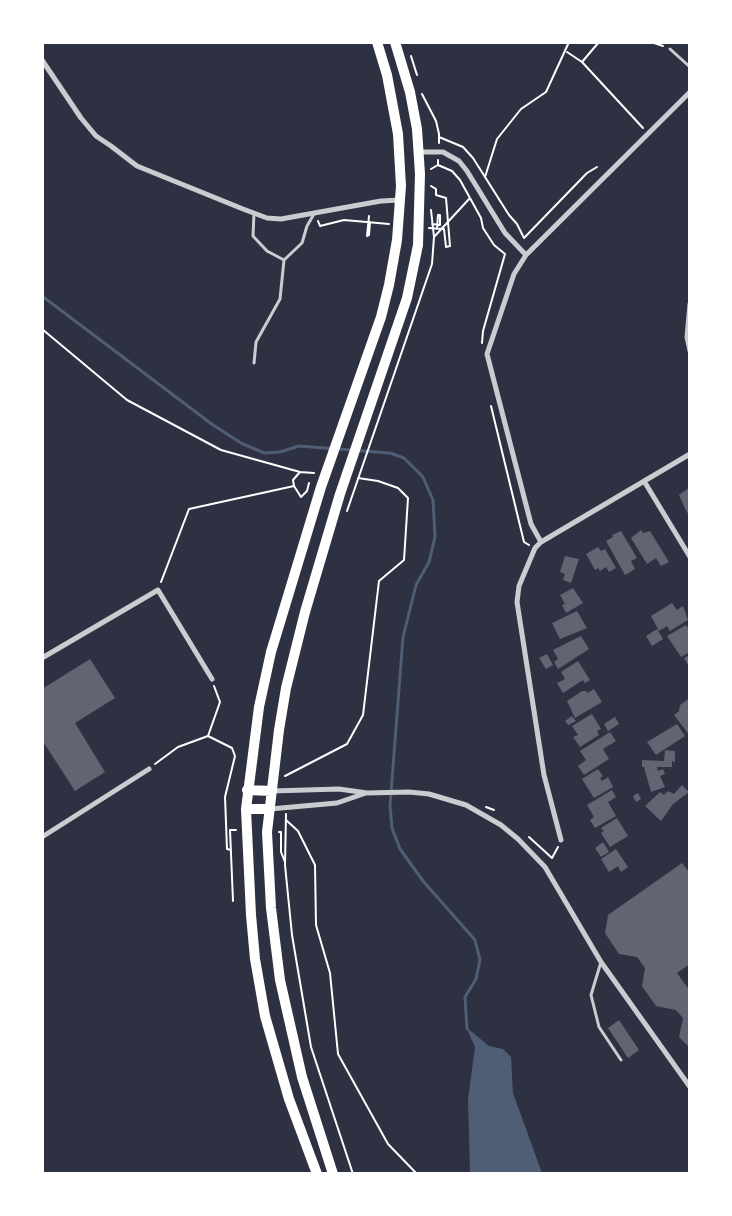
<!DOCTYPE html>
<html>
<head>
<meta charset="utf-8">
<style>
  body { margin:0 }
  #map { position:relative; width:732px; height:1216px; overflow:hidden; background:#2d3142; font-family:"Noto Serif",serif }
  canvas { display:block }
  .frame { position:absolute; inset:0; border:44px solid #fff; pointer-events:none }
</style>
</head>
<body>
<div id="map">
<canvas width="732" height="1216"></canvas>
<div class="frame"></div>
</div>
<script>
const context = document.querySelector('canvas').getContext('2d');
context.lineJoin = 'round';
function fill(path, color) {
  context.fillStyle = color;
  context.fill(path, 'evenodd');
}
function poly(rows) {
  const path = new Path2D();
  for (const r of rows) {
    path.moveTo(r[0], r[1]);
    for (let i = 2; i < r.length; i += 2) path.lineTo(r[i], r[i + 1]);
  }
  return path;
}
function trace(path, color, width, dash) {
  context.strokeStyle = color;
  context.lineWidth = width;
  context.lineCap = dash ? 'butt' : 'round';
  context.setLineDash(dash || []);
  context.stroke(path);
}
const water = poly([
  [466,1027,489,1046,503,1049,511,1057,513,1093,542,1173,470,1173,468,1099,475,1047]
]);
const stream = poly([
  [42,296,213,425,241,443,264,453,280,452,299,446,390,453,404,458,423,477,433,500,435,537,429,562,416,585,403,637,390,806,392,828,400,849,423,881,475,940,480,960,476,979,465,997,467,1029]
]);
const building = poly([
  [690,487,690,511,687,513,679,495],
  [641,530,643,533,650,531,669,562,661,566,656,558,647,564,631,538],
  [621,531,637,558,631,561,635,569,625,575,606,541,613,537,612,535],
  [598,547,601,551,605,549,616,568,609,572,606,567,600,571,598,568,595,570,586,554],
  [565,556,579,559,571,583,563,580,565,574,560,572],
  [573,588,583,603,566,613,562,605,565,604,560,595],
  [672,603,677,610,683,606,688,620,670,631,667,626,659,631,651,616],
  [577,611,587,628,560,639,552,623],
  [686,625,690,631,690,652,681,657,667,636],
  [657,629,663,639,652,646,646,636],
  [581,636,589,649,558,669,554,662,558,659,553,650],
  [547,654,553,665,546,669,539,658],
  [690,655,690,664,688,665,684,658],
  [90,659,115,698,75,723,105,772,75,791,42,740,42,689],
  [578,661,590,680,585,683,583,680,563,693,557,683,565,679,561,672],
  [594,689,602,702,575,718,567,701,582,691,586,691,588,693],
  [690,698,690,736,674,715,679,711,680,705],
  [592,714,601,729,597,731,599,735,580,747,573,737,578,735,572,726],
  [572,716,576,721,568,725,565,721],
  [615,717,619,724,608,731,604,724],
  [677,724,685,736,656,755,647,742],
  [610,732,616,741,603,749,609,759,584,775,578,766,586,760,580,751],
  [665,750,675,751,675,762,672,761,672,767,657,767,658,771,663,769,665,774,660,776,665,787,651,792,644,767,642,767,642,760,664,761],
  [598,769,603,776,600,778,602,781,608,777,613,787,594,798,582,779],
  [682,785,689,792,673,804,661,821,645,806,660,792,664,795,668,791,674,794],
  [612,790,616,797,608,802,616,816,595,828,590,820,594,817,587,805],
  [638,793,641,799,636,802,633,796],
  [617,818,628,836,610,847,601,833,604,831,601,828],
  [603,842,609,852,601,857,595,848],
  [616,849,628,867,621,872,618,866,609,872,601,859],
  [682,863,690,873,690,964,677,973,690,991,690,1048,679,1037,683,1018,676,1010,656,1006,642,986,645,968,637,957,619,954,605,933,608,915],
  [619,1020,639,1050,628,1058,608,1028]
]);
const path = poly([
  [599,42,582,62,643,128],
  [651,42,663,46],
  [567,52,582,62],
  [411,56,417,75],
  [422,94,436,121,439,134,439,143],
  [439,137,463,147,473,158,509,215,517,224,524,238,587,173,597,167],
  [438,165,452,171,460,180,481,218,483,228,494,245,505,254,483,331,482,343],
  [431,169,438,165,438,160],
  [485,177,497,139,521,109,546,92,569,42],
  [369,216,367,236,369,235],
  [318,221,320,226,344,220,389,224],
  [432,224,440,225,440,215,438,215,437,229],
  [429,228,444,229,446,247,450,246,446,198,436,195,436,189,431,186],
  [369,235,370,222],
  [434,237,470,198],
  [42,329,127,400,221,450,300,472,314,473],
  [491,406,524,542,529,545],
  [294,486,301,497,307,491,309,483],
  [347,511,432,264,434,237,431,210],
  [161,582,189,509,294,486,293,480,300,472],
  [208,736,232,748,235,756,225,797,227,849,231,850],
  [155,764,178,747,208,736,220,702,214,686],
  [285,776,347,744,363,715,379,581,404,560,408,498,398,488,378,481,358,478],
  [486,807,494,810],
  [286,814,285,865,292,935,311,1047,353,1174],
  [286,820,298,831,315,865,316,925,330,973,338,1054,388,1144,417,1174],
  [279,832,281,832,281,852,285,862],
  [529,837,552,858,558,847],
  [233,901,230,830,236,830]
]);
const service = poly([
  [670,49,690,67],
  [254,213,253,236,267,251,284,260,302,243,307,226,314,214],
  [254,363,256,342,280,299,284,260],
  [601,962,591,995,599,1027,621,1060]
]);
const minor = poly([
  [42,60,81,118,96,136,111,146,137,166,243,209,267,218,281,219,381,201,400,200],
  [418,152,443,152,459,161,467,171,505,233,526,255],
  [690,304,687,337,690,351],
  [644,481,690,557],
  [541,542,690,454],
  [42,658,158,590,212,679],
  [272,791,339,789,367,793,409,792,429,794,466,805,501,825,518,839,545,867,601,962,690,1087],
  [270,809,337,803,366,793],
  [42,837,149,769],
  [561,840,544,775,517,602,519,586,535,548,541,542,531,524,487,354,514,274,526,255,690,92]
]);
const primary = poly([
  [247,790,272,791],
  [246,809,270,809],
  [317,1174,289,1099,265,1016,255,959,251,915,246,809,259,707,271,652,321,487,381,317,389,285,397,240,401,186,398,134,387,75,377,42],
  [333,1174,302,1077,280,980,271,908,267,832,279,730,286,688,305,612,340,494,407,298,418,245,420,174,417,129,410,92,395,42]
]);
fill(water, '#4f5d75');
trace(stream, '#4f5d75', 3);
fill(building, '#626471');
trace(path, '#fff', 2);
trace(service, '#caccd0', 3);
trace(minor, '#caccd0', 5);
trace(primary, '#fff', 10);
</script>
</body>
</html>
